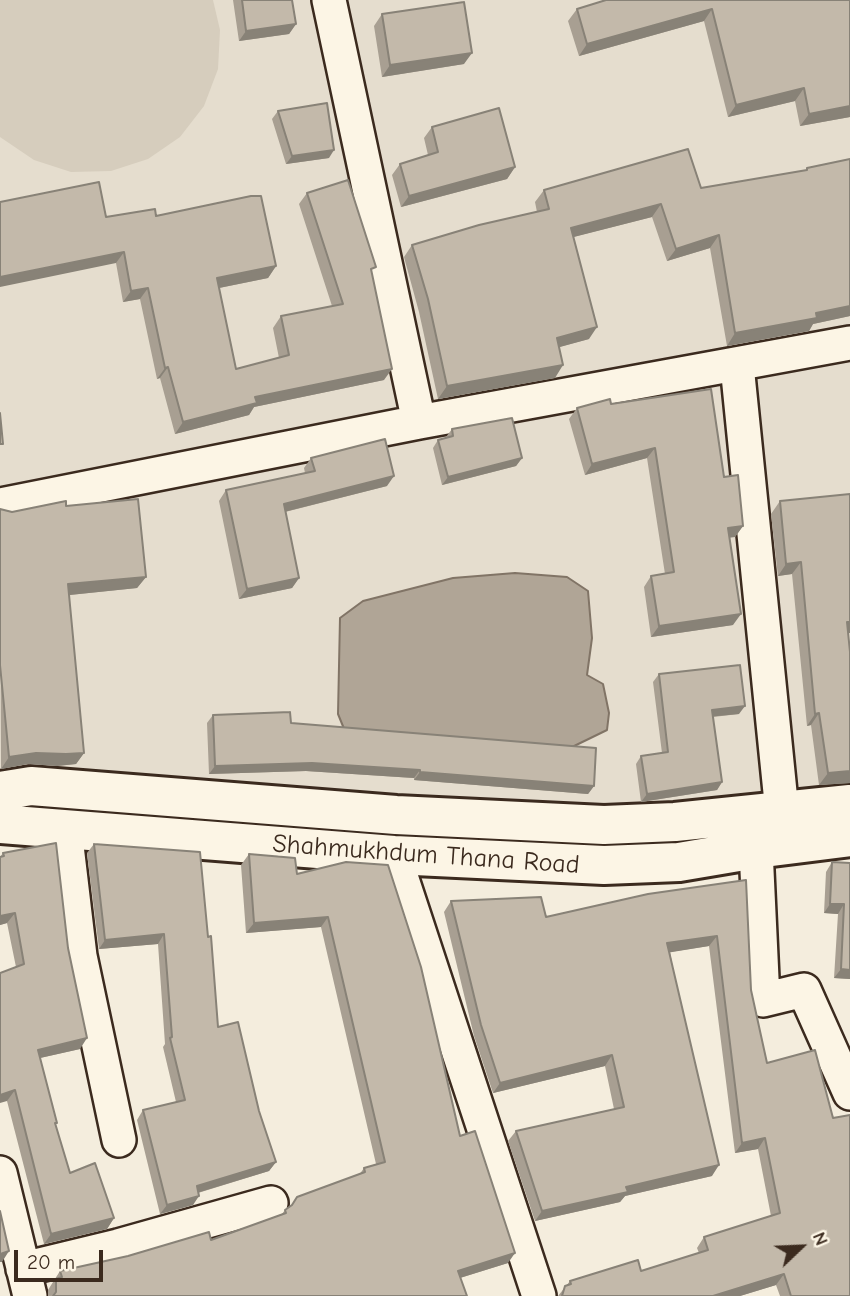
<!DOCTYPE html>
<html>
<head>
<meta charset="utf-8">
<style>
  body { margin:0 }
  #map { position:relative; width:850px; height:1296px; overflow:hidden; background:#f4eddd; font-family:"Comic Neue",sans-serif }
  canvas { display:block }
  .north { position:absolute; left:766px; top:1212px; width:70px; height:70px; -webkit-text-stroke:5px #fcf5e5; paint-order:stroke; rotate:67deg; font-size:19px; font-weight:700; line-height:28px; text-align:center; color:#3b2a1e }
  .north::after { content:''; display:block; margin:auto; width:24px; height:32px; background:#3b2a1e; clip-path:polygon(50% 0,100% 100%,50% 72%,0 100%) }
  .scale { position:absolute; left:14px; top:1250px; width:89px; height:32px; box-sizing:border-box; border:4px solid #3b2a1e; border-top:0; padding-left:9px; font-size:21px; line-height:24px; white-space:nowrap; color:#3b2a1e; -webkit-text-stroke:5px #fcf5e5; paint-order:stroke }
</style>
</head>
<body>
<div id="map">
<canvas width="850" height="1296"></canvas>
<div class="north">N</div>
<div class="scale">20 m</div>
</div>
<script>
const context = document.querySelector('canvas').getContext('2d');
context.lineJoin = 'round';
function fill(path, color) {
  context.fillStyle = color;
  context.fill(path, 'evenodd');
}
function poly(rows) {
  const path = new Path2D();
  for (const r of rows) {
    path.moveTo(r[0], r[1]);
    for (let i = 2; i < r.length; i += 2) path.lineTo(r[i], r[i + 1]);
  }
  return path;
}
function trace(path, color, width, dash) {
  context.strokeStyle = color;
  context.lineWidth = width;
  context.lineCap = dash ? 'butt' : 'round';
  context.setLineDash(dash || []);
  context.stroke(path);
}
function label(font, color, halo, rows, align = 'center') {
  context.font = font + ' "Comic Neue",sans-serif';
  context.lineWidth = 6;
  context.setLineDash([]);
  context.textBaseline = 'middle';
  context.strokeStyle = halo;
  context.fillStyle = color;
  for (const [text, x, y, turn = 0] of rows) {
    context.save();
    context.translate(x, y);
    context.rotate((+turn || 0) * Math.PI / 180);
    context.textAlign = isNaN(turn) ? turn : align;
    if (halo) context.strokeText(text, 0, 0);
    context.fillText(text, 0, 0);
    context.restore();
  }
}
const built = poly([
  [0,0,850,0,850,831,683,853,0,821]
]);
const green = poly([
  [0,0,213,0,220,30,218,69,204,106,180,137,148,159,111,171,71,172,34,160,0,137]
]);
const water = poly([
  [515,573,567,577,588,591,592,638,587,675,603,684,609,713,607,730,568,749,349,741,338,714,340,618,363,601,453,578,515,573]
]);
const minor = poly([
  [329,0,419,422],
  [737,365,782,812],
  [0,505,419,422,850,343],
  [65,829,80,956,119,1140],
  [756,849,763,1000,804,990,850,1093],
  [394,855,539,1296],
  [0,1173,30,1296],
  [23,1269,118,1246,271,1203]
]);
const secondary = poly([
  [0,791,31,786,396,815,604,825,675,822,850,804],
  [0,824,394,855,604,865,679,862,756,849,850,837]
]);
const wall = poly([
  [233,0,292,0,296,24,289,34,239,41],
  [850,0,850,117,800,126,795,101,728,117,704,21,579,56,568,21,577,9],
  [382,14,464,64,382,77,374,26],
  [278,111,329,158,286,164,272,119],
  [432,127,515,167,507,179,401,207,392,175,400,164,428,155,424,138],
  [850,159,850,316,813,324,809,331,727,346,710,248,667,261,652,217,573,237,589,339,559,347,555,378,438,399,419,312,404,257,412,245,537,212,535,202,544,190,701,188,805,171,807,168],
  [307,193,372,273,384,380,254,407,249,415,175,434,160,378,157,379,140,299,123,302,116,263,106,217,156,216,276,266,268,278,219,288,236,369,279,358,273,328,281,316,332,306,299,204],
  [611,404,724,477,743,526,735,537,730,537,733,625,651,637,644,587,651,576,665,574,647,458,585,475,569,419,577,408],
  [452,429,522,458,516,466,442,485,433,448,438,440,447,438,446,437],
  [311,458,387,486,285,512,299,578,292,588,239,599,219,501,226,490,305,473,304,468],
  [780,501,848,633,850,652,850,783,819,785,811,725,807,726,792,574,778,576,771,514],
  [66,506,146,577,137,588,69,595,84,753,76,764,57,766,28,764,1,769,0,509,12,512],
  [659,674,739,714,713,717,722,782,717,790,641,802,636,764,641,756,662,753,653,682],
  [213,715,291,723,594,786,588,794,414,780,414,778,306,771,209,774,207,723],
  [94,844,208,937,218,1027,259,1111,276,1162,269,1171,198,1193,193,1205,160,1214,137,1120,143,1110,176,1102,163,1047,165,1044,158,944,99,949,87,853],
  [3,853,80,1049,40,1058,55,1125,70,1173,114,1218,107,1229,44,1244,7,1101,16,967,7,923,0,925,0,857],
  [249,854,297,874,346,862,460,1136,508,1263,460,1278,467,1296,48,1296,48,1290,60,1271,211,1240,282,1214,285,1210,290,1207,297,1197,359,1175,364,1168,376,1164,321,927,246,933,241,865],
  [832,862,850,863,850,979,834,978,838,914,824,913,826,872],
  [746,880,751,990,767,1063,850,1296,780,1296,776,1285,740,1296,558,1296,570,1281,641,1271,699,1253,697,1248,704,1237,771,1216,758,1149,735,1153,709,946,670,952,712,1176,625,1196,620,1202,535,1221,508,1141,516,1131,614,1109,605,1066,493,1093,474,1036,444,912,451,901,546,917]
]);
const shadedWall = poly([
  [712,9,704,21,579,56,587,44],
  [296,24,289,34,239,41,246,31],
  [472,53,464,64,382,77,390,65],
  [804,88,795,101,728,117,736,105],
  [850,106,850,117,800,126,809,114],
  [334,150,329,158,286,164,292,156],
  [515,167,507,179,401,207,409,196],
  [661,204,652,217,562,240,571,228],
  [719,235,710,248,667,261,676,249],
  [124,252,116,263,0,287,0,277],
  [276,266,268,278,209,290,217,278],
  [148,288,140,299,123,302,131,291],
  [850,306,850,316,813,324,809,331,727,346,735,333,816,313],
  [597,327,589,339,549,350,557,338],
  [563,365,555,378,438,399,447,386],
  [168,367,160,378,157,379,165,368],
  [392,369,384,380,254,407,249,415,175,434,183,422,255,397],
  [655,448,647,458,585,475,592,464],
  [522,458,516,466,442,485,448,477],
  [394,476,387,486,276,514,284,504],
  [743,526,735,537,720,539,728,528],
  [801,562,792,574,778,576,786,564],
  [146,577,137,588,60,596,68,584],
  [299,578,292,588,239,599,247,589],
  [741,614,733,625,651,637,659,626],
  [847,622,850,622,850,633,838,634],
  [745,706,739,714,707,717,712,710],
  [819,713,811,725,807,726,815,714],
  [36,753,84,753,76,764,57,766,28,764,1,769,9,757],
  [312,763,420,770,414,778,306,771,209,774,215,766],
  [850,771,850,783,819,785,828,773],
  [420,772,594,786,588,794,414,780],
  [722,782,717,790,641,802,647,794],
  [830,904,844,904,838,914,824,913],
  [15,913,7,923,0,925,0,916],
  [328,917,321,927,246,933,254,923],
  [164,934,158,944,99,949,105,940],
  [717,936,709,946,660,954,667,943],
  [841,969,850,970,850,979,834,978],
  [87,1038,80,1049,31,1060,38,1050],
  [612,1055,605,1066,493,1093,500,1083],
  [15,1090,7,1101,0,1103,0,1095],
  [765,1138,758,1149,735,1153,742,1143],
  [276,1162,269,1171,190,1195,197,1186],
  [719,1165,712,1176,625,1196,620,1202,535,1221,542,1211,626,1187],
  [199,1196,193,1205,160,1214,167,1205],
  [114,1218,107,1229,44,1244,51,1234],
  [9,1251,2,1262,0,1262,0,1254],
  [515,1253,508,1263,450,1281,458,1271],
  [784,1274,776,1285,740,1296,713,1296]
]);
const building = poly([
  [242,0,292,0,296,24,246,31,242,0],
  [606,0,850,0,850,106,809,114,804,88,736,105,712,9,587,44,577,9,606,0],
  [464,2,472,53,390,65,382,14,464,2],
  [327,103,334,150,292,156,278,111,327,103],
  [499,108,515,167,409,196,400,164,438,152,432,127,499,108],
  [688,149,701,188,807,170,807,168,850,159,850,306,816,313,817,318,735,333,719,235,676,249,661,204,571,228,597,327,557,338,563,365,447,386,428,299,412,245,479,225,549,209,544,190,688,149],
  [348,180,376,267,371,269,392,369,255,397,257,403,183,422,168,367,165,368,148,288,131,291,124,252,0,277,0,202,99,182,106,217,155,209,156,216,251,196,261,196,276,266,217,278,236,369,289,355,281,316,343,304,307,193,348,180],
  [711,389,724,477,738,475,743,526,728,528,741,614,659,626,651,576,674,572,655,448,592,464,577,408,610,399,611,404,711,389],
  [0,413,3,444,0,444,0,413],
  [512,418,522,458,448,477,438,440,453,436,452,429,512,418],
  [385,439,394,476,284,504,299,578,247,589,226,490,315,471,311,458,385,439],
  [850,494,850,622,847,622,850,652,850,771,828,773,819,713,815,714,801,562,786,564,780,501,850,494],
  [138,499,146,577,68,584,84,753,66,754,36,753,9,757,0,665,0,509,12,512,66,501,66,506,138,499],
  [740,665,745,706,712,710,722,782,647,794,641,756,668,752,659,674,740,665],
  [290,712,291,723,596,748,594,786,420,772,420,770,312,763,215,766,213,715,290,712],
  [56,843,68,948,87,1038,38,1050,57,1123,55,1123,70,1173,95,1163,114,1218,51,1234,15,1090,0,1095,0,973,24,964,15,913,0,916,0,857,4,856,3,853,56,843],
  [94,844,200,852,208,937,211,936,218,1027,238,1022,259,1111,276,1162,197,1186,199,1196,167,1205,143,1110,185,1100,170,1038,172,1037,164,934,105,940,94,844],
  [249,854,295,858,297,874,346,862,388,865,421,967,460,1136,475,1131,515,1253,458,1271,467,1296,53,1296,56,1292,56,1279,62,1277,60,1271,128,1256,209,1232,211,1240,286,1213,285,1210,292,1205,297,1197,365,1172,364,1168,385,1162,328,917,254,923,249,854],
  [832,862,850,863,850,970,841,969,844,904,830,904,832,862],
  [746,880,751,990,767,1063,815,1050,833,1118,850,1115,850,1296,791,1296,784,1274,713,1296,562,1296,565,1286,571,1284,570,1281,638,1260,641,1271,708,1250,704,1237,780,1213,765,1138,742,1143,717,936,667,943,719,1165,626,1187,628,1192,542,1211,516,1131,624,1107,612,1055,500,1083,481,1025,451,901,541,897,546,917,648,894,746,880],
  [0,1211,9,1251,0,1254,0,1211]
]);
const streetNames = [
  ["Shahmukhdum Thana Road",426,855,4]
];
fill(built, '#e5ddce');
fill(green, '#d6cdbd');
fill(water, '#b0a596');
trace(water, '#817466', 2);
trace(minor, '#3b2a1e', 38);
trace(secondary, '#3b2a1e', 44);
trace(minor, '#fcf5e5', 33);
trace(secondary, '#fcf5e5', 38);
fill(wall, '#a89f92');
fill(shadedWall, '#888277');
fill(building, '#c3b9aa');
trace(building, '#888277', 2);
label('26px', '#3b2a1e', '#fcf5e5', streetNames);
</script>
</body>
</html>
